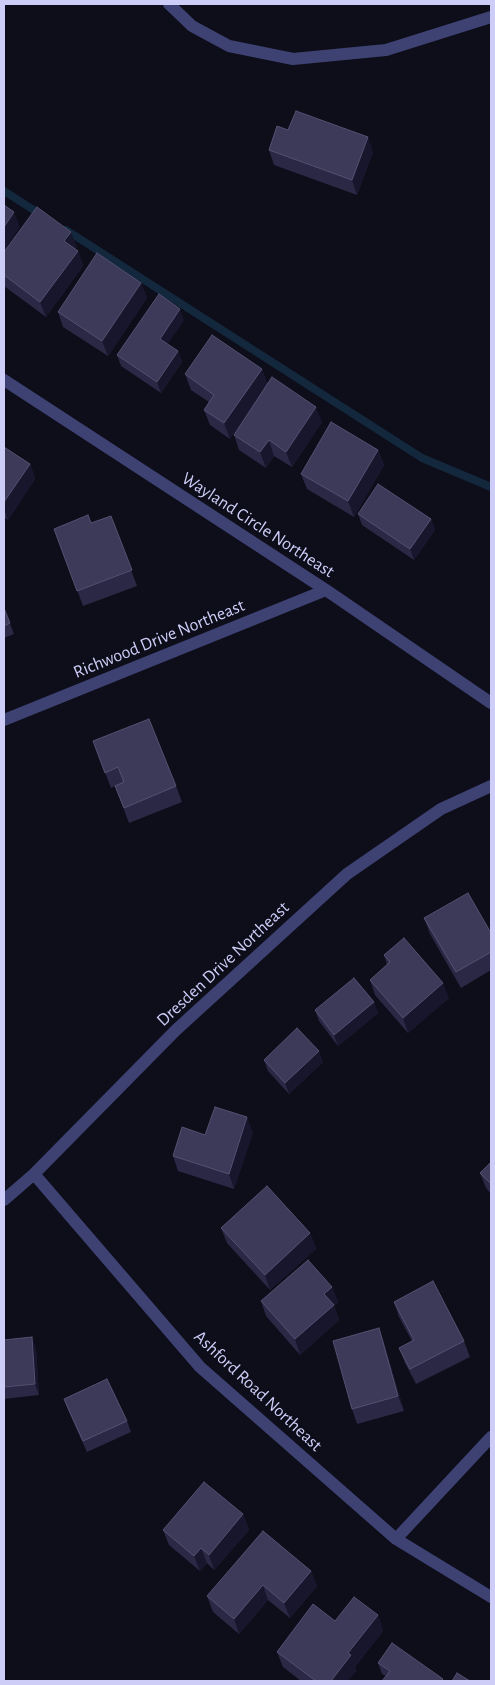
<!DOCTYPE html>
<html>
<head>
<meta charset="utf-8">
<style>
  body { margin:0 }
  #map { position:relative; width:495px; height:1685px; overflow:hidden; background:#0e0d1a; font-family:"Alegreya Sans",sans-serif }
  canvas { display:block }
  .frame { position:absolute; inset:0; border:5px solid #cdcdf8; pointer-events:none }
</style>
</head>
<body>
<div id="map">
<canvas width="495" height="1685"></canvas>
<div class="frame"></div>
</div>
<script>
const context = document.querySelector('canvas').getContext('2d');
context.lineJoin = 'round';
function poly(rows) {
  const path = new Path2D();
  for (const r of rows) {
    path.moveTo(r[0], r[1]);
    for (let i = 2; i < r.length; i += 2) path.lineTo(r[i], r[i + 1]);
  }
  return path;
}
function trace(path, color, width, dash) {
  context.strokeStyle = color;
  context.lineWidth = width;
  context.lineCap = dash ? 'butt' : 'round';
  context.setLineDash(dash || []);
  context.stroke(path);
}
function fill(path, color) {
  context.fillStyle = color;
  context.fill(path, 'evenodd');
}
function label(font, color, halo, rows, align = 'center') {
  context.font = font + ' "Alegreya Sans",sans-serif';
  context.lineWidth = 4;
  context.setLineDash([]);
  context.textBaseline = 'middle';
  context.strokeStyle = halo;
  context.fillStyle = color;
  for (const [text, x, y, turn = 0] of rows) {
    context.save();
    context.translate(x, y);
    context.rotate((+turn || 0) * Math.PI / 180);
    context.textAlign = isNaN(turn) ? turn : align;
    if (halo) context.strokeText(text, 0, 0);
    context.fillText(text, 0, 0);
    context.restore();
  }
}
const stream = poly([
  [4,191,43,216],
  [66,230,422,458,491,487]
]);
const minor = poly([
  [169,4,192,26,229,46,293,59,386,50,491,17],
  [4,380,326,590,491,703],
  [4,720,326,590],
  [34,1174,200,1367,396,1539,491,1597],
  [4,1200,34,1174,176,1030,347,874,441,809,491,786],
  [396,1539,491,1437]
]);
const wall = poly([
  [288,130,373,152,357,195,274,165,269,150],
  [77,247,75,249,78,251,83,266,46,317,4,286,4,252],
  [141,283,147,298,108,356,63,327,58,312],
  [184,320,167,344,178,351,182,362,161,393,121,366,117,355],
  [262,369,267,384,322,422,292,467,274,456,266,468,239,450,234,435,255,403,230,439,210,425,204,410,209,402,191,390,185,374],
  [4,447,30,464,35,479,8,520,4,517],
  [378,450,384,465,354,517,307,489,301,474],
  [358,514,431,519,435,530,414,560,362,525],
  [111,516,137,586,83,606,54,529,91,523],
  [4,608,14,634,4,638],
  [93,741,176,786,182,802,129,823,115,786,111,788],
  [424,918,491,933,491,970,461,988,430,934],
  [384,955,449,998,408,1033,375,995,370,980,387,965],
  [374,1002,378,1013,338,1046,319,1021,315,1010],
  [264,1060,323,1062,289,1094,268,1071],
  [253,1132,234,1189,178,1171,173,1156,205,1135],
  [491,1162,491,1194,486,1188,480,1173],
  [221,1228,310,1233,316,1249,270,1290,227,1243],
  [332,1287,338,1302,334,1306,339,1320,300,1355,266,1316,261,1301],
  [394,1302,464,1341,470,1357,416,1384,405,1363,399,1348,412,1341,399,1317],
  [379,1328,384,1343,404,1411,357,1424,352,1409],
  [4,1340,36,1348,39,1395,4,1399],
  [64,1399,127,1421,131,1432,87,1452,68,1410],
  [243,1514,249,1530,214,1570,207,1563,200,1571,169,1545,163,1530],
  [311,1571,317,1586,290,1618,268,1600,239,1634,213,1612,207,1596],
  [378,1615,383,1631,355,1667,356,1671,348,1681,301,1681,283,1667,277,1652,335,1621],
  [378,1663,443,1679,443,1681,382,1681,386,1676,382,1674]
]);
const shadedWall = poly([
  [368,137,373,152,357,195,352,180],
  [14,212,20,227,4,251,4,227],
  [71,232,77,247,70,256,64,241],
  [78,251,83,266,46,317,40,302],
  [141,283,147,298,108,356,102,341],
  [180,309,184,320,164,350,160,339],
  [178,351,182,362,161,393,157,382],
  [262,369,267,385,230,439,224,423],
  [316,407,322,422,292,467,286,452],
  [269,440,274,456,266,468,260,452],
  [378,450,384,465,354,517,348,501],
  [30,464,35,479,8,520,4,509,4,502],
  [431,519,435,530,414,560,410,549],
  [443,983,449,998,408,1033,403,1018],
  [374,1002,378,1013,338,1046,334,1035],
  [319,1051,323,1062,289,1094,285,1083],
  [247,1117,253,1132,234,1189,229,1174],
  [310,1233,316,1249,270,1290,265,1275],
  [332,1287,338,1302,334,1306,339,1320,300,1355,295,1339,324,1294],
  [379,1328,384,1343,404,1411,398,1396],
  [32,1337,36,1348,39,1395,35,1384],
  [243,1514,249,1530,214,1570,209,1555],
  [201,1548,207,1563,200,1571,194,1556],
  [311,1571,317,1586,290,1618,284,1603],
  [263,1585,268,1600,239,1634,234,1619],
  [378,1615,383,1631,355,1667,356,1671,348,1681,331,1681,348,1653]
]);
const building = poly([
  [296,111,368,137,352,180,269,150,277,126,288,130,296,111],
  [4,205,14,212,4,227,4,205],
  [37,207,71,232,64,241,78,251,40,302,4,275,4,252,37,207],
  [97,253,141,283,102,341,58,312,97,253],
  [159,294,180,309,160,339,178,351,157,382,117,355,159,294],
  [212,335,262,369,224,423,204,410,214,395,185,374,212,335],
  [272,377,316,407,286,452,269,440,260,452,234,435,272,377],
  [331,422,378,450,348,501,301,474,331,422],
  [4,447,30,464,4,502,4,447],
  [378,484,431,519,410,549,358,514,378,484],
  [88,515,91,523,111,516,132,570,77,591,54,529,88,515],
  [4,608,10,623,4,626,4,608],
  [149,719,176,786,124,808,115,786,124,782,118,767,105,773,93,741,149,719],
  [468,893,491,933,491,952,456,972,424,918,468,893],
  [404,938,443,983,403,1018,370,980,390,962,384,955,404,938],
  [354,978,374,1002,334,1035,315,1010,354,978],
  [297,1028,319,1051,285,1083,264,1060,297,1028],
  [215,1107,247,1117,229,1174,173,1156,182,1127,205,1135,215,1107],
  [491,1162,491,1184,480,1173,491,1162],
  [267,1186,310,1233,265,1275,221,1228,267,1186],
  [308,1260,332,1287,324,1294,334,1305,295,1339,261,1301,308,1260],
  [433,1281,464,1341,410,1369,399,1348,414,1340,394,1302,433,1281],
  [379,1328,398,1396,352,1409,333,1341,379,1328],
  [32,1337,35,1384,4,1387,4,1340,32,1337],
  [107,1379,127,1421,83,1441,64,1399,107,1379],
  [204,1482,243,1514,209,1555,201,1548,194,1556,163,1530,204,1482],
  [263,1531,311,1571,284,1603,263,1585,234,1619,207,1596,263,1531],
  [354,1597,378,1615,348,1653,351,1655,331,1681,316,1681,277,1652,313,1604,335,1621,354,1597],
  [392,1643,443,1679,441,1681,382,1681,390,1671,378,1663,392,1643],
  [457,1673,470,1681,452,1681,457,1673]
]);
const streetNames = [
  ["Wayland Circle Northeast",258,525,33],
  ["Richwood Drive Northeast",159,639,-22],
  ["Dresden Drive Northeast",223,964,-43],
  ["Ashford Road Northeast",258,1391,43]
];
trace(stream, '#13283d', 8);
trace(minor, '#3e4273', 12);
fill(wall, '#2b2845');
fill(shadedWall, '#18162c');
fill(building, '#3d3a59');
trace(building, '#535172', 1);
label('18px', '#cdcdf8', '#0e0d1a', streetNames);
</script>
</body>
</html>
